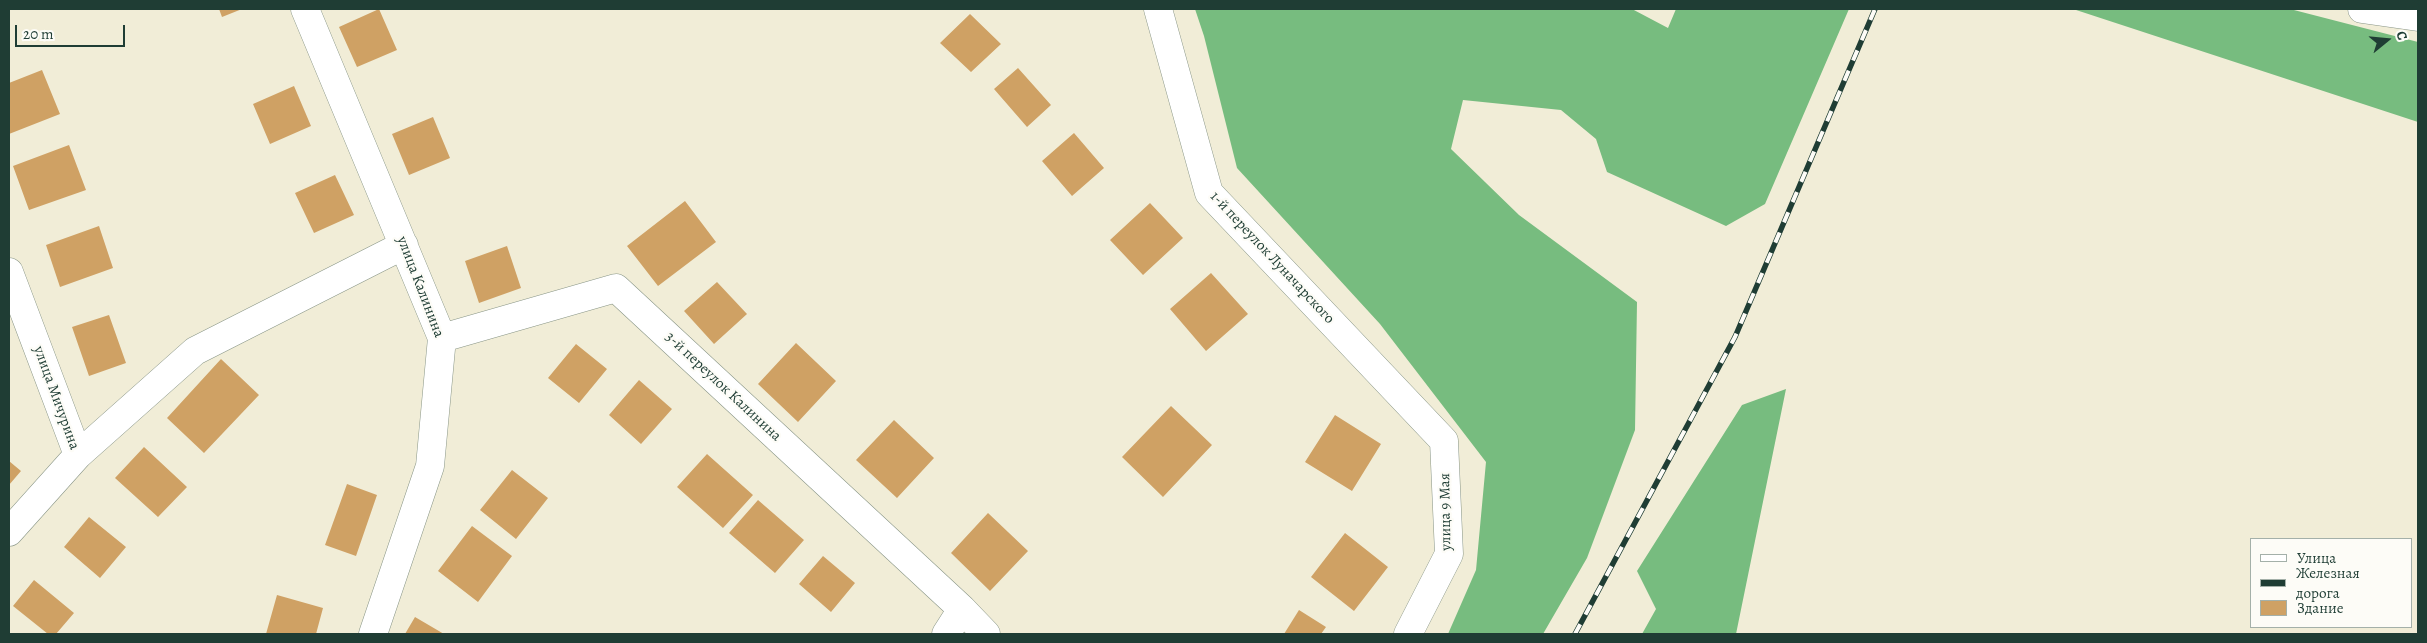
<!DOCTYPE html>
<html>
<head>
<meta charset="utf-8">
<style>
  body { margin:0 }
  #map { position:relative; width:2427px; height:643px; overflow:hidden; background:#f1edd7; font-family:Alegreya,serif }
  canvas { display:block }
  .frame { position:absolute; inset:0; border:10px solid #1f3d34; pointer-events:none }
  .legend { position:absolute; left:2250px; top:538px; width:162px; height:90px; box-sizing:border-box; background:#fdfcf7; border:1px solid #a4b0a9; margin:0; padding:6px 9px; list-style:none; font-size:15px; color:#1f3d34 }
  .legend li { display:flex; align-items:center; gap:10px; height:25px }
  .legend b { width:25px; border:1px solid #a4b0a9 }
  .north { position:absolute; left:2362px; top:15px; width:50px; height:50px; -webkit-text-stroke:4px #fdfcf7; paint-order:stroke; rotate:73deg; font-size:14px; font-weight:700; line-height:20px; text-align:center; color:#1f3d34 }
  .north::after { content:''; display:block; margin:auto; width:18px; height:22px; background:#1f3d34; clip-path:polygon(50% 0,100% 100%,50% 72%,0 100%) }
  .scale { position:absolute; left:15px; top:25px; width:110px; height:22px; box-sizing:border-box; border:2px solid #1f3d34; border-top:0; padding-left:6px; font-size:15px; line-height:18px; white-space:nowrap; color:#1f3d34; -webkit-text-stroke:4px #fdfcf7; paint-order:stroke }
</style>
</head>
<body>
<div id="map">
<canvas width="2427" height="643"></canvas>
<div class="frame"></div>
<ul class="legend">
<li><b style="height:6px;background:#fff"></b>Улица</li>
<li><b style="height:6px;background:#1f3d34"></b>Железная дорога</li>
<li><b style="height:14px;background:#cfa164"></b>Здание</li>
</ul>
<div class="north">С</div>
<div class="scale">20 m</div>
</div>
<script>
const context = document.querySelector('canvas').getContext('2d');
context.lineJoin = 'round';
function fill(path, color) {
  context.fillStyle = color;
  context.fill(path, 'evenodd');
}
function poly(rows) {
  const path = new Path2D();
  for (const r of rows) {
    path.moveTo(r[0], r[1]);
    for (let i = 2; i < r.length; i += 2) path.lineTo(r[i], r[i + 1]);
  }
  return path;
}
function trace(path, color, width, dash) {
  context.strokeStyle = color;
  context.lineWidth = width;
  context.lineCap = dash ? 'butt' : 'round';
  context.setLineDash(dash || []);
  context.stroke(path);
}
function label(font, color, halo, rows, align = 'center') {
  context.font = font + ' Alegreya,serif';
  context.lineWidth = 4.5;
  context.setLineDash([]);
  context.textBaseline = 'middle';
  context.strokeStyle = halo;
  context.fillStyle = color;
  for (const [text, x, y, turn = 0] of rows) {
    context.save();
    context.translate(x, y);
    context.rotate((+turn || 0) * Math.PI / 180);
    context.textAlign = isNaN(turn) ? turn : align;
    if (halo) context.strokeText(text, 0, 0);
    context.fillText(text, 0, 0);
    context.restore();
  }
}
const forest = poly([
  [1195,9,1632,9,1668,28,1676,9,1849,9,1765,204,1726,226,1607,172,1596,139,1561,110,1463,100,1451,149,1519,215,1637,302,1635,430,1587,558,1543,634,1448,634,1476,570,1486,462,1380,324,1237,168,1204,36],
  [2073,9,2290,9,2418,42,2418,122],
  [1786,389,1736,634,1642,634,1656,609,1637,571,1742,405]
]);
const building = poly([
  [219,9,242,9,222,17],
  [379,9,397,50,357,67,339,27],
  [970,14,1001,44,971,72,940,43],
  [1018,68,1051,105,1027,127,994,89],
  [42,70,60,114,9,134,9,83],
  [294,86,311,126,270,144,253,104],
  [433,117,450,158,409,175,392,134],
  [1074,133,1104,168,1072,196,1042,161],
  [69,145,86,190,29,210,13,166],
  [335,175,354,215,314,233,295,193],
  [685,201,716,242,658,286,627,246],
  [1150,203,1183,238,1143,275,1110,240],
  [99,226,113,268,60,287,46,245],
  [507,246,521,288,479,303,465,261],
  [1211,273,1248,314,1206,351,1170,309],
  [717,282,747,314,714,344,684,311],
  [109,315,126,363,89,376,72,327],
  [796,343,836,381,798,422,758,384],
  [576,344,607,369,579,403,548,378],
  [221,359,259,395,204,453,167,418],
  [639,380,672,409,641,444,609,415],
  [1171,406,1212,445,1163,497,1122,457],
  [1335,415,1381,444,1352,491,1305,462],
  [894,420,934,458,897,498,856,460],
  [144,447,187,487,158,517,115,478],
  [707,454,753,495,723,528,677,487],
  [9,461,21,471,9,485],
  [512,470,548,498,516,539,480,510],
  [347,484,377,495,356,556,325,545],
  [758,500,804,540,775,573,729,533],
  [988,513,1028,551,990,591,951,553],
  [89,517,126,547,100,578,64,547],
  [472,526,512,556,478,602,438,571],
  [1345,533,1388,567,1354,611,1311,577],
  [823,556,855,583,831,612,799,584],
  [34,580,74,613,56,634,48,634,13,606],
  [277,595,323,608,316,634,266,634],
  [1299,610,1326,627,1321,634,1284,634],
  [415,617,444,634,405,634]
]);
const street = poly([
  [305,9,442,338,430,466,373,634],
  [1158,9,1209,193,1444,441,1449,554,1408,634],
  [9,272,78,455,9,532],
  [442,338,616,288,962,609],
  [78,455,195,351,404,245],
  [946,634,962,609,986,634]
]);
const secondary = poly([
  [2362,9,2418,17]
]);
const rail = poly([
  [1575,634,1735,337,1875,9]
]);
const streetNames = [
  ["1-й переулок Луначарского",1272,258,47],
  ["улица Калинина",420,287,69],
  ["3-й переулок Калинина",723,387,43],
  ["улица Мичурина",56,398,70],
  ["улица 9 Мая",1446,512,-91]
];
fill(forest, '#77bc7f');
fill(building, '#cfa164');
trace(street, '#889586', 29);
trace(secondary, '#889586', 29);
trace(street, '#fff', 28);
trace(secondary, '#fff', 28);
trace(rail, '#1f3d34', 5.5);
trace(rail, '#fdfcf7', 4, [11]);
label('15px', '#1f3d34', '#fdfcf7', streetNames);
</script>
</body>
</html>
